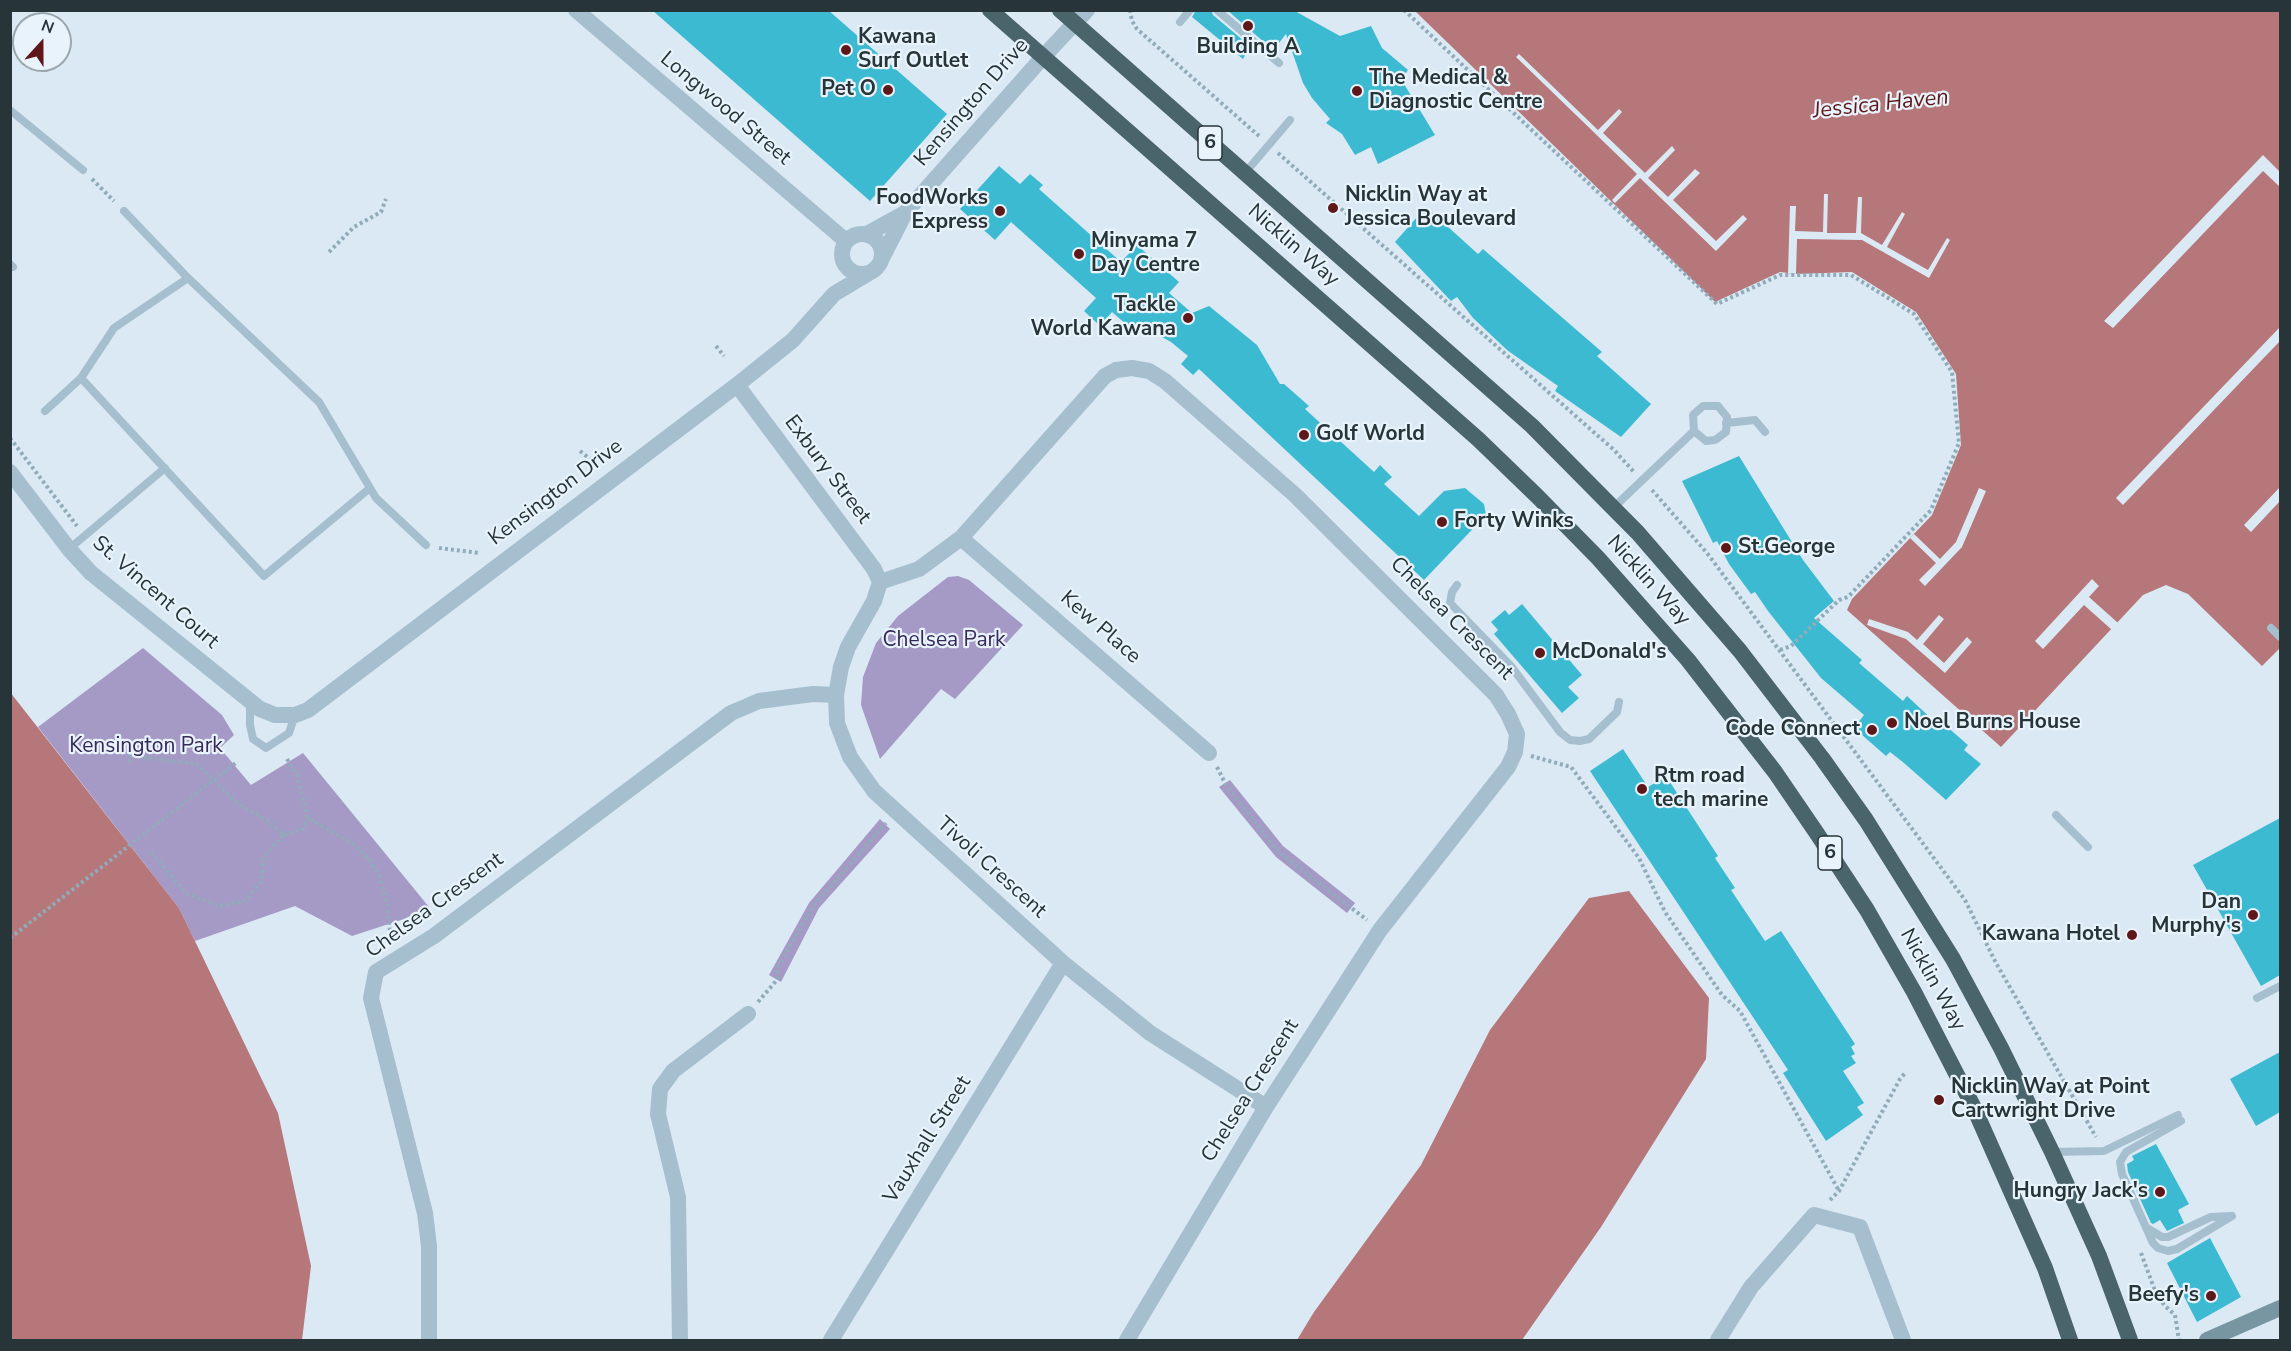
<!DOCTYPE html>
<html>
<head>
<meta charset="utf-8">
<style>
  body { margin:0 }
  #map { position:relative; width:2291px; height:1351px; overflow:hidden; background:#dbe9f4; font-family:"Nunito Sans",sans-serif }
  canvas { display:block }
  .frame { position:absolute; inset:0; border:12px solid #273539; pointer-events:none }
  .north { position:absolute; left:12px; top:12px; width:60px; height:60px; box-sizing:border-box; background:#e8f3fb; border:2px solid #9ba7ad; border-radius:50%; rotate:21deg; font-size:16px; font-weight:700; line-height:24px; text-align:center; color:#273539 }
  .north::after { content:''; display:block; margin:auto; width:21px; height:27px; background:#5f1819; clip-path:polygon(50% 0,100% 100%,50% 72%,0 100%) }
</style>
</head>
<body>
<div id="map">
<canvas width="2291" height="1351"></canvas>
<div class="frame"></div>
<div class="north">N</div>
</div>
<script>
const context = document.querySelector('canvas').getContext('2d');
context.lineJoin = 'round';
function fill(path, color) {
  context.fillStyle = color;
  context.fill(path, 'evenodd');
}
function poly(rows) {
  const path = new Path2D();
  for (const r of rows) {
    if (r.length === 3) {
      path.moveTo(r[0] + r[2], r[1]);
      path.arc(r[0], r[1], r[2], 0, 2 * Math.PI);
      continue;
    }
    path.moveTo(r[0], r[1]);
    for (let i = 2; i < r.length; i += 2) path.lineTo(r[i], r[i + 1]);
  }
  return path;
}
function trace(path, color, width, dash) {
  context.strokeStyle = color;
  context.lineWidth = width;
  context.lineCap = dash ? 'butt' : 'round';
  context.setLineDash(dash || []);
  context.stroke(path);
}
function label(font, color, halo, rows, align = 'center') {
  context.font = font + ' "Nunito Sans",sans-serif';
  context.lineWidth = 4.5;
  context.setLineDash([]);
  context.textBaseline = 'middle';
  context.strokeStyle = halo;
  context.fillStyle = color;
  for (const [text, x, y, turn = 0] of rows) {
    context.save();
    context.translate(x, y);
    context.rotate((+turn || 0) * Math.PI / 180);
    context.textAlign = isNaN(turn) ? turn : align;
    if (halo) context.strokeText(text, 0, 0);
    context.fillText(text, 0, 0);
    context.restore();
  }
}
const green = poly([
  [958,576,969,580,1023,625,955,699,941,689,880,759,861,705,863,677,876,643,898,616,948,577],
  [143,648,222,715,234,735,220,748,251,785,303,753,429,907,404,919,352,936,295,906,195,941,179,908,38,727],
  [1230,780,1283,846,1355,903,1347,913,1276,857,1219,787],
  [880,819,890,829,819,908,781,982,769,975,809,903]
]);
const water = poly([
  [1415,11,2280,11,2280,648,2262,666,2188,594,2166,585,2143,595,2001,747,1847,610,1852,599,1932,515,1961,445,1956,374,1916,312,1852,272,1796,274,1780,272,1715,302],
  [10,692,179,908,278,1113,311,1266,302,1340,11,1340],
  [1629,891,1709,998,1706,1059,1601,1227,1522,1340,1297,1340,1314,1312,1421,1165,1490,1030,1589,898]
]);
const pier = poly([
  [1519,54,1598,130,1619,109,1622,112,1603,133,1645,173,1672,146,1675,150,1648,178,1668,197,1695,169,1700,173,1673,200,1716,241,1743,215,1747,219,1716,251,1640,178,1615,203,1612,200,1637,174,1516,57],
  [2263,155,2280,172,2280,187,2263,171,2113,328,2104,321],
  [1824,194,1828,194,1827,233,1856,233,1858,197,1862,197,1861,233,1882,245,1902,212,1905,214,1887,247,1928,270,1947,238,1950,240,1929,278,1862,240,1797,239,1796,274,1788,273,1790,206,1796,206,1795,231,1823,232],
  [2280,327,2280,341,2123,505,2116,498],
  [2280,487,2280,501,2251,532,2244,525],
  [1979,488,1986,491,1962,547,1925,586,1919,580,1936,563,1910,538,1914,534,1940,559,1956,542],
  [2092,579,2099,586,2089,597,2118,623,2112,630,2084,605,2043,649,2035,641],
  [1939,615,1944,619,1923,644,1944,663,1967,637,1972,642,1945,673,1906,639,1867,625,1869,619,1908,632,1917,640]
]);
const building = poly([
  [652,10,828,10,947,114,870,201],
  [1196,10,1211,10,1213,15,1250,46,1243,59,1192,17],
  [1227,10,1293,10,1340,36,1371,26,1382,48,1408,70,1401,79,1435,135,1378,164,1371,147,1355,155,1342,134,1326,123,1330,119,1312,98,1303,83,1286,34,1275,48,1266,41,1265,43],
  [999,166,1020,184,1030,174,1043,185,1039,189,1121,262,1137,245,1179,282,1169,293,1192,313,1209,306,1257,345,1280,384,1284,384,1309,406,1305,409,1374,472,1380,465,1392,477,1384,484,1419,516,1444,491,1465,488,1484,504,1486,515,1424,580,1199,369,1193,375,1181,364,1188,356,1171,342,1140,325,1134,331,1112,312,1100,326,1084,311,1096,298,1011,222,995,240,960,209],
  [1426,207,1478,254,1483,249,1602,352,1597,356,1651,404,1621,437,1555,391,1558,386,1507,350,1473,318,1457,297,1451,301,1395,242],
  [1739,456,1803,560,1834,601,1814,618,1862,660,1859,663,1903,701,1907,696,1935,722,1938,719,1968,745,1964,750,1981,764,1946,800,1904,763,1890,752,1886,756,1854,728,1864,715,1821,678,1768,611,1755,592,1751,594,1729,564,1717,541,1713,543,1682,481],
  [1522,604,1582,675,1568,687,1579,698,1562,713,1494,634,1498,630,1491,622,1505,610,1509,615],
  [1623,749,1648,787,1666,776,1718,856,1715,858,1735,888,1731,890,1765,941,1781,931,1855,1044,1851,1047,1855,1054,1851,1056,1856,1063,1843,1071,1864,1103,1857,1107,1863,1115,1826,1141,1783,1073,1788,1070,1590,771],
  [2280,818,2280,975,2261,986,2193,865],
  [2280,1052,2280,1112,2256,1126,2230,1079],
  [2156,1144,2189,1204,2178,1210,2184,1223,2167,1231,2160,1220,2153,1224,2151,1223,2128,1172,2127,1164,2134,1160,2132,1156],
  [2210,1238,2241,1297,2197,1322,2167,1263]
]);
const path = poly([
  [1130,10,1132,21,1137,29,1259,136],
  [1404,10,1717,304,1780,275,1851,275,1914,314,1952,372,1959,443,1931,510,1848,597,1839,600,1791,646,1780,650],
  [1278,153,1614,450,1634,472],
  [92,179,114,201],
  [329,252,354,227,381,212,386,199],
  [716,346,724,356],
  [10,438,77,526],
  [580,451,594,462],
  [1652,490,1707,553,1965,900,1996,963,2096,1137],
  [439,548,479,553],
  [131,756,197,764,237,803,269,822,284,835,264,856,261,882,245,901,220,906,187,894,149,850],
  [1531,756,1571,767,1639,858,1665,912,1722,995,1740,1011,1839,1191],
  [287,759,297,775,308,818,355,845,370,860,380,878,387,903,391,941],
  [129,762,134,746],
  [1217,767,1226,785,1278,851,1367,920],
  [284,835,303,829,308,818],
  [10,938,237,762],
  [758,1002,776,981,778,976,777,968,812,908,886,823],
  [1830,1200,1839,1191,1900,1079,1906,1072],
  [2141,1253,2154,1288,2164,1305,2175,1315,2179,1340]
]);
const service = poly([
  [1217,10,1279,63],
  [1180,22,1190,10],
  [10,110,83,170],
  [1245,173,1290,120],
  [124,211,188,278,319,402,376,498,426,545],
  [10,264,13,267],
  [81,378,264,576,370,488],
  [45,411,81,378,114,328,188,278],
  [1726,423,1755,420,1765,432],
  [1613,508,1694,431,1693,415,1703,406,1718,406,1727,417,1726,432,1715,440,1706,441,1694,431],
  [69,549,165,468],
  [1457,585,1452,592,1450,603,1511,666,1560,732,1570,740,1580,741,1589,739,1617,712,1619,702],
  [2271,628,2280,637],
  [250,702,250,725,253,739,266,748,289,733,295,715],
  [2056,815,2088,847],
  [2257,998,2280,986],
  [2181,1121,2126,1152,2120,1162,2122,1174,2153,1243,2158,1248,2168,1251,2177,1249,2232,1216],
  [2052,1152,2104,1151,2178,1115],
  [2147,1228,2162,1237,2168,1237,2211,1217,2231,1216]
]);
const minor = poly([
  [576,10,846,241],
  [862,254,20],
  [867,234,905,213],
  [882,258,905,213,1043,57,1087,10],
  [737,385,874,569,880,582],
  [10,472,69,549,91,573,260,709,275,715,295,715,308,710,737,385,793,340,834,294,874,270],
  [961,538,1209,753],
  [880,582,919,569,961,538,1105,376,1116,370,1132,368,1149,371,1165,381,1295,495,1496,695,1508,714,1517,734,1515,752,1508,767,1380,930,1266,1107,1127,1340],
  [880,582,874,601,848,647,841,667,836,695,837,723,850,757,874,791,1063,963,1150,1033,1266,1107],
  [429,1340,429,1246,425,1213,371,998,376,972,434,936,731,713,759,701,813,694,836,695],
  [680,1340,678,1197,658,1114,660,1089,673,1071,748,1014],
  [831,1340,1063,963],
  [1718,1340,1751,1287,1814,1215,1860,1227,1903,1340]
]);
const secondary = poly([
  [2207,1340,2280,1308]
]);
const trunk = poly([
  [990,10,1478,439,1537,496,1598,558,1688,660,1775,772,1818,835,1867,910,1914,992,1974,1108,2045,1268,2070,1340],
  [1060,10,1532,426,1638,533,1740,651,1822,758,1866,820,1953,959,2001,1048,2052,1152,2099,1256,2130,1340]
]);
const markers = [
  [1248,26,6,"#5f1819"],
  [846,50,6,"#5f1819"],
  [888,90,6,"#5f1819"],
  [1357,91,6,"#5f1819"],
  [1333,208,6,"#5f1819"],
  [1000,211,6,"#5f1819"],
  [1079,254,6,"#5f1819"],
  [1188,318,6,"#5f1819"],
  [1304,435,6,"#5f1819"],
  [1442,522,6,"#5f1819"],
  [1726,548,6,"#5f1819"],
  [1540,653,6,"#5f1819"],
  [1892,723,6,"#5f1819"],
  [1872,730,6,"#5f1819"],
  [1642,789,6,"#5f1819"],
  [2253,915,6,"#5f1819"],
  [2132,935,6,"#5f1819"],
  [1939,1100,6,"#5f1819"],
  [2160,1192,6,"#5f1819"],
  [2211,1296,6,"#5f1819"]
];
const shields = [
  [1210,143,24],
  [1830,853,24]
];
const shieldNames = [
  ["6",1210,143],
  ["6",1830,853]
];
const poiNames = [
  ["Kawana",858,38],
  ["Surf Outlet",858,62],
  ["Building A",1248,48,"center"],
  ["The Medical &",1369,79],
  ["Diagnostic Centre",1369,103],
  ["Pet O",876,90,"right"],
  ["Nicklin Way at",1345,196],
  ["Jessica Boulevard",1345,220],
  ["FoodWorks",988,199,"right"],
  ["Express",988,223,"right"],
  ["Minyama 7",1091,242],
  ["Day Centre",1091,266],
  ["Tackle",1176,306,"right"],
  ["World Kawana",1176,330,"right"],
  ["Golf World",1316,435],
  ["Forty Winks",1454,522],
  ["St.George",1738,548],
  ["McDonald's",1552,653],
  ["Noel Burns House",1904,723],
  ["Code Connect",1860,730,"right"],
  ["Rtm road",1654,777],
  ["tech marine",1654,801],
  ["Dan",2241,903,"right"],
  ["Murphy's",2241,927,"right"],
  ["Kawana Hotel",2120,935,"right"],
  ["Nicklin Way at Point",1951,1088],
  ["Cartwright Drive",1951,1112],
  ["Hungry Jack's",2148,1192,"right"],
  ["Beefy's",2199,1296,"right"]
];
const streetNames = [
  ["Kensington Drive",972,103,-49],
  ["Longwood Street",725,109,40],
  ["Nicklin Way",1293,246,41],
  ["Exbury Street",827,470,53],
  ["Kensington Drive",556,493,-37],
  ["Nicklin Way",1648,581,48],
  ["St. Vincent Court",155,593,41],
  ["Chelsea Crescent",1451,619,45],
  ["Kew Place",1100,628,41],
  ["Tivoli Crescent",991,868,42],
  ["Chelsea Crescent",435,906,-36],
  ["Nicklin Way",1932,980,61],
  ["Chelsea Crescent",1251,1091,-58],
  ["Vauxhall Street",928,1140,-58]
];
const parkNames = [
  ["Chelsea Park",944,641],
  ["Kensington Park",146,747]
];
const waterNames = [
  ["Jessica Haven",1881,105,-6]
];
fill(green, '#a599c5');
fill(water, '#b57779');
fill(pier, '#dbe9f4');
fill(building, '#3cbad2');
trace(path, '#90abba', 4, [3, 3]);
trace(service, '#a6bfce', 8);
trace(minor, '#a6bfce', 16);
trace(secondary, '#7796a2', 16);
trace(trunk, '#4a646c', 16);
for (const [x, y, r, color] of markers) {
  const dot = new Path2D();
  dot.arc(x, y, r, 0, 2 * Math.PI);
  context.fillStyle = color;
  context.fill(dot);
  trace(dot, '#e8f3fb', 2);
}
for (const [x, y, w] of shields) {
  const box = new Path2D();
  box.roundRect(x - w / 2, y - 17, w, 34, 4.5);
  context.fillStyle = '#e8f3fb';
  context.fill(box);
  trace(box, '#273539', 1.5);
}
label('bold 20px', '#273539', null, shieldNames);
label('bold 21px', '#273539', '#e8f3fb', poiNames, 'left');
label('21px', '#273539', '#e8f3fb', streetNames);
label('21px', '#37285a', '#e8f3fb', parkNames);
label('italic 22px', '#5f1819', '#e8f3fb', waterNames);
</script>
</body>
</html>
